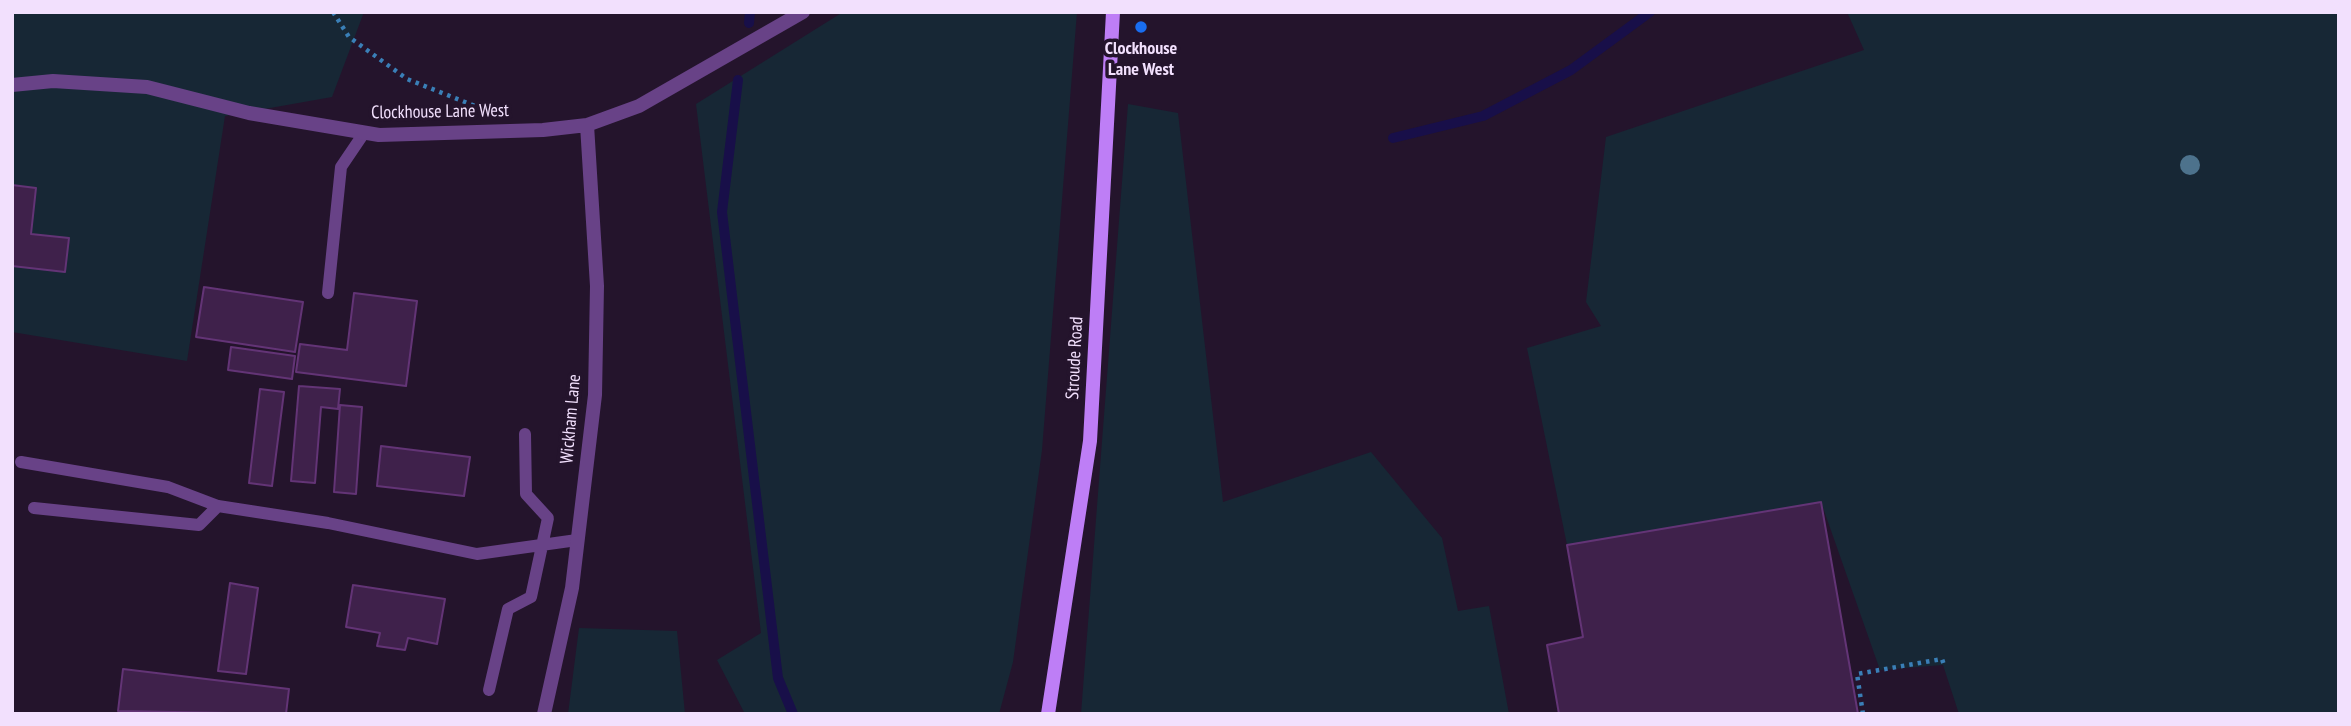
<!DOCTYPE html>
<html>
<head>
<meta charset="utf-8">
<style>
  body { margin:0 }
  #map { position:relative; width:2351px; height:726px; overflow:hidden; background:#24142c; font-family:"PT Sans Narrow",sans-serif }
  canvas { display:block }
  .frame { position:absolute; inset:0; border:14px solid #f2e0fd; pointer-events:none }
</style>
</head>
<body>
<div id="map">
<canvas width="2351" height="726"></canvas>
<div class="frame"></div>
</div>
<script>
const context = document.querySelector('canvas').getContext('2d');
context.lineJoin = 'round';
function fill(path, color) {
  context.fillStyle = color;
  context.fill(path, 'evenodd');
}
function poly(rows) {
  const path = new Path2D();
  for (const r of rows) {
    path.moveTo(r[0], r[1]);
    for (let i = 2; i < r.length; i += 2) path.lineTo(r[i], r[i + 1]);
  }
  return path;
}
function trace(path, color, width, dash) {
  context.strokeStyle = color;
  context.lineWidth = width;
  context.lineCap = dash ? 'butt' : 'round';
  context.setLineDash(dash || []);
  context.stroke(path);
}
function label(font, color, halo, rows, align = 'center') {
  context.font = font + ' "PT Sans Narrow",sans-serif';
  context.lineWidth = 7;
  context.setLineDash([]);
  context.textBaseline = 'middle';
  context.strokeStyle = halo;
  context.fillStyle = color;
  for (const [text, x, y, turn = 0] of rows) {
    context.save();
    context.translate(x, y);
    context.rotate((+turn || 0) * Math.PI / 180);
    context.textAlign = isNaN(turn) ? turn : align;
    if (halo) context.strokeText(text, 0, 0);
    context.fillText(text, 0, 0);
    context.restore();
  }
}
const green = poly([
  [12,12,364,12,332,97,225,116,187,361,12,332,12,266,31,234,36,188,12,185],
  [843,12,1077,12,1042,450,1013,662,999,714,745,714,717,660,761,633,696,104],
  [1847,12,2339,12,2339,714,1959,714,1943,665,1880,670,1821,502,1567,545,1527,348,1601,326,1586,302,1606,137,1864,50],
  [1128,104,1178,113,1223,502,1371,452,1442,538,1458,611,1489,606,1509,714,1081,714],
  [579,628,677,631,685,714,568,714]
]);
const stream = poly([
  [749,23,750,12],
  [738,80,722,212,778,678,793,714],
  [1393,138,1483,116,1571,70,1650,12]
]);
const building = poly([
  [12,185,36,188,31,234,69,238,65,272,12,266,12,185],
  [204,287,303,302,295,352,196,337,204,287],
  [354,293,417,301,406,386,296,372,300,344,347,350,354,293],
  [231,347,295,356,292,379,228,370,231,347],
  [299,386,340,389,338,409,321,407,315,483,291,481,299,386],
  [260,389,284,392,272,486,249,483,260,389],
  [340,405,362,407,356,494,334,492,340,405],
  [381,446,470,457,464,496,377,486,381,446],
  [1821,502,1858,714,1559,714,1547,645,1583,637,1567,545,1821,502],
  [230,583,258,588,246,674,218,671,230,583],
  [353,585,445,599,437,644,408,638,405,650,377,646,380,633,346,627,353,585],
  [123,669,289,689,286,714,118,711,123,669]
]);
const path = poly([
  [333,12,349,37,407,79,475,106],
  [1863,714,1857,674,1942,659,1944,665]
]);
const lane = poly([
  [328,293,341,167,364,133],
  [21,462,168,487,218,506,328,523,477,554,577,540],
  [34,508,199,525,218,506],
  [489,690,508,609,531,597,548,518,526,494,525,434]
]);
const street = poly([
  [12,85,53,81,147,87,249,113,379,135,543,130,587,125,639,106,803,12],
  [544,714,572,588,595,395,597,286,587,125]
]);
const secondary = poly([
  [1048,714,1090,441,1113,12]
]);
const trees = [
  [2190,165]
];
const markers = [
  [1141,27,7,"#196df0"]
];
const poiNames = [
  ["Clockhouse",1141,49],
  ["Lane West",1141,70]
];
const streetNames = [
  ["Clockhouse Lane West",440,112,-1],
  ["Stroude Road",1075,358,-87],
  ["Wickham Lane",571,419,-85]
];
fill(green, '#172735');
trace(stream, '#180f49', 10);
fill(building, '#3f214b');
trace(building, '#633476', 2);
trace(path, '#3a7fb7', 4.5, [3.5, 5]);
trace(lane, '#684287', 12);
trace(street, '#684287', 14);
trace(secondary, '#be7ef6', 14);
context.fillStyle = '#4d728c';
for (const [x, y] of trees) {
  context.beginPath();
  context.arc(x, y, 10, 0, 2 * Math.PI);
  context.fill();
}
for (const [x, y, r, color] of markers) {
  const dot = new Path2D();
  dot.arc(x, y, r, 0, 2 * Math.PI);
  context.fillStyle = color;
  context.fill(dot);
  trace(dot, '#24142c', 2.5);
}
label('bold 18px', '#f2e0fd', '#24142c', poiNames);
label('18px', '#f2e0fd', '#24142c', streetNames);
</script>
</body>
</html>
